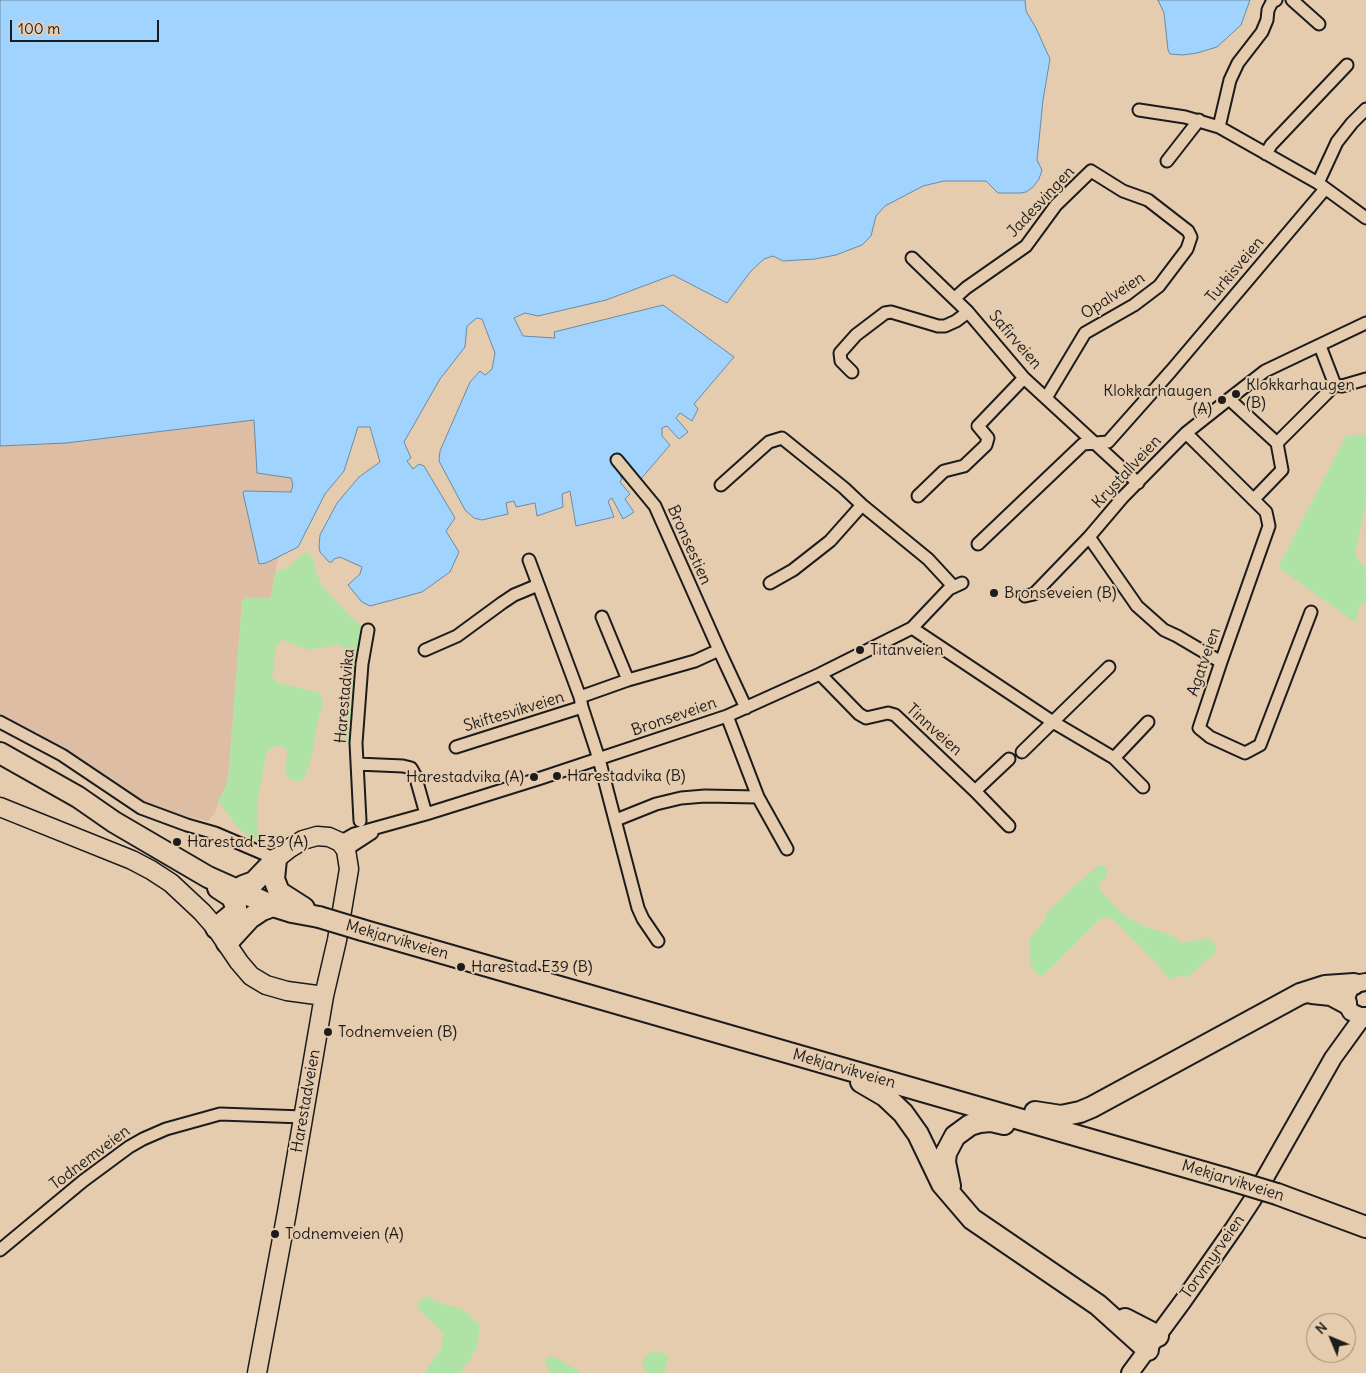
<!DOCTYPE html>
<html>
<head>
<meta charset="utf-8">
<style>
  body { margin:0 }
  #map { position:relative; width:1366px; height:1373px; overflow:hidden; background:#e6ccae; font-family:Delius,sans-serif }
  canvas { display:block }
  .north { position:absolute; left:1306px; top:1313px; width:50px; height:50px; box-sizing:border-box; background:#e6ccae; border:1px solid #958674; border-radius:50%; rotate:315deg; font-size:14px; font-weight:700; line-height:20px; text-align:center; color:#1c1c1c }
  .north::after { content:''; display:block; margin:auto; width:18px; height:22px; background:#1c1c1c; clip-path:polygon(50% 0,100% 100%,50% 72%,0 100%) }
  .scale { position:absolute; left:10px; top:20px; width:149px; height:22px; box-sizing:border-box; border:2px solid #1c1c1c; border-top:0; padding-left:6px; font-size:15px; line-height:18px; white-space:nowrap; color:#1c1c1c; -webkit-text-stroke:4px #e6ccae; paint-order:stroke }
</style>
</head>
<body>
<div id="map">
<canvas width="1366" height="1373"></canvas>
<div class="north">N</div>
<div class="scale">100 m</div>
</div>
<script>
const context = document.querySelector('canvas').getContext('2d');
context.lineJoin = 'round';
function fill(path, color) {
  context.fillStyle = color;
  context.fill(path, 'evenodd');
}
function poly(rows) {
  const path = new Path2D();
  for (const r of rows) {
    path.moveTo(r[0], r[1]);
    for (let i = 2; i < r.length; i += 2) path.lineTo(r[i], r[i + 1]);
  }
  return path;
}
function trace(path, color, width, dash) {
  context.strokeStyle = color;
  context.lineWidth = width;
  context.lineCap = dash ? 'butt' : 'round';
  context.setLineDash(dash || []);
  context.stroke(path);
}
function label(font, color, halo, rows, align = 'center') {
  context.font = font + ' Delius,sans-serif';
  context.lineWidth = 4;
  context.setLineDash([]);
  context.textBaseline = 'middle';
  context.strokeStyle = halo;
  context.fillStyle = color;
  for (const [text, x, y, turn = 0] of rows) {
    context.save();
    context.translate(x, y);
    context.rotate((+turn || 0) * Math.PI / 180);
    context.textAlign = isNaN(turn) ? turn : align;
    if (halo) context.strokeText(text, 0, 0);
    context.fillText(text, 0, 0);
    context.restore();
  }
}
const built = poly([
  [254,420,257,473,291,478,293,485,291,492,245,491,243,493,259,564,266,563,278,557,271,597,242,601,228,780,214,814,208,821,171,813,145,803,90,766,0,713,0,446,66,443]
]);
const green = poly([
  [1366,434,1366,500,1356,550,1357,559,1366,569,1366,600,1359,608,1356,623,1278,567,1346,436],
  [305,552,310,554,313,558,316,572,322,586,350,616,365,628,352,744,346,744,340,737,339,732,341,703,352,660,351,655,341,646,337,644,311,650,297,646,283,640,280,642,276,646,272,676,278,683,317,692,321,695,323,704,318,719,312,755,306,774,301,781,291,780,285,773,287,753,286,749,282,746,272,747,266,754,257,804,257,828,259,832,258,838,255,840,250,838,234,823,218,801,225,788,228,780,242,601,247,597,260,598,271,597,275,573,288,567],
  [1101,865,1106,867,1107,872,1106,877,1099,884,1099,889,1124,915,1144,926,1173,936,1181,943,1209,938,1216,945,1216,950,1213,955,1187,977,1177,976,1171,981,1155,962,1114,920,1110,917,1105,917,1100,919,1045,974,1041,976,1037,974,1031,966,1029,940,1044,921,1047,912,1072,888,1097,867],
  [428,1296,436,1301,467,1311,470,1318,480,1325,477,1348,461,1373,424,1373,441,1349,443,1339,443,1334,440,1330,419,1309,418,1304,420,1300],
  [653,1351,662,1353,668,1356,665,1373,646,1373,642,1362,649,1352],
  [548,1356,558,1359,582,1373,550,1373,545,1361]
]);
const water = poly([
  [0,0,1025,0,1026,11,1036,28,1050,59,1043,100,1037,160,1042,170,1039,179,1033,187,1026,192,1021,193,998,193,986,181,944,181,923,186,885,206,876,216,871,236,862,245,836,255,815,259,783,261,773,256,764,259,751,271,727,303,673,275,606,300,538,316,525,313,514,318,523,336,555,338,554,332,663,305,734,357,694,404,698,409,692,421,680,413,676,418,688,432,679,439,667,426,662,428,662,436,670,445,640,480,614,462,622,479,620,482,630,494,625,499,634,512,623,519,612,498,608,501,614,517,576,526,570,491,562,494,563,507,537,516,535,503,516,507,514,501,506,503,508,514,482,520,474,518,465,510,439,461,440,451,470,382,480,371,485,375,492,369,495,353,482,319,477,318,467,326,465,347,440,379,404,442,411,458,407,461,413,469,419,464,424,466,455,518,446,531,459,552,450,572,422,592,370,606,362,602,348,585,360,574,362,567,340,557,334,559,332,562,329,562,320,552,319,546,320,535,337,503,359,477,380,462,370,427,358,427,344,471,325,494,298,547,266,563,259,564,243,493,244,491,291,492,293,485,291,478,257,473,254,420,66,443,0,446,0,0],
  [1158,0,1250,0,1241,25,1217,47,1197,53,1183,55,1170,54,1168,50,1164,13,1158,0]
]);
const street = poly([
  [1292,0,1319,24],
  [1139,110,1185,117,1219,127,1318,183,1366,218],
  [1219,127,1230,80,1238,63,1262,32,1267,20,1268,10,1272,2,1276,0],
  [1266,154,1271,145,1347,65],
  [1167,161,1199,120],
  [1318,183,1337,142,1352,123,1366,109],
  [912,258,968,312,1024,378,1138,483],
  [955,298,966,288,1026,246,1056,205,1091,171,1123,191,1148,200,1188,231,1191,237,1187,249,1159,286,1134,305,1085,333,1046,398],
  [1320,346,1335,385,1342,386,1366,379],
  [852,372,841,361,840,353,856,335,885,313,891,312,938,326,945,326,956,321,968,312],
  [1229,399,1277,443,1335,385],
  [1186,433,1266,512,1269,526,1221,662,1199,728,1210,737,1245,753,1260,745,1311,612],
  [617,460,655,506,719,650,746,708],
  [721,485,769,442,782,438,844,488,862,505,928,559,953,586],
  [918,496,944,471,964,466,986,445,988,438,978,426,1024,378],
  [1254,499,1282,470,1277,443],
  [1089,537,1137,606,1164,630,1177,636,1221,662],
  [978,544,1083,444,1108,442,1171,371,1325,189],
  [529,560,580,697,582,707,599,759,638,908,643,919,658,941],
  [770,583,793,570,830,541,862,505],
  [1025,596,1034,594,1089,537,1123,497,1186,433,1229,399,1265,371,1366,323],
  [602,617,628,680],
  [912,628,1053,722,1114,758,1143,787],
  [425,650,457,636,502,603,514,595,538,585],
  [820,674,859,714,866,718,888,713,895,715,975,791,1009,826],
  [580,697,628,680,695,661,719,650],
  [727,716,758,797,787,849],
  [0,722,62,755,141,808,187,825,215,833,276,859],
  [456,747,582,707],
  [1022,752,1109,667],
  [1114,758,1148,722],
  [357,764,403,766,411,768,415,775,426,814],
  [975,791,1009,759],
  [616,820,656,804,681,798,705,796,758,797],
  [360,821,356,743,362,664,368,630],
  [340,842,354,834,426,814,541,778,727,716,820,674,912,628,949,589,962,583],
  [346,850,372,833],
  [0,1250,83,1181,129,1147,143,1139,166,1129,220,1114,303,1117]
]);
const secondary = poly([
  [1366,982,1354,984,1350,988,1346,998,1346,1003,1351,1012,1360,1016,1366,1016],
  [1130,1373,1183,1301,1234,1228,1253,1199,1333,1058,1359,1022,1366,1017]
]);
const primary = poly([
  [0,807,132,860,151,870,171,883,202,912,216,928,239,962,251,976,266,985,287,991,324,996],
  [257,1373,287,1212,324,996,337,940,349,869,346,850,340,842,329,837,317,836,303,840,290,848,276,859]
]);
const highway = poly([
  [0,753,78,797,114,822,208,877,273,906,292,912,319,917],
  [276,859,274,879,279,892,304,908],
  [243,886,254,882,276,859],
  [216,928,234,913,236,907,232,897,218,888],
  [362,930,1224,1178],
  [227,943,250,918,262,910,273,906],
  [1312,993,1331,995,1346,1003],
  [861,1082,885,1096,903,1113,918,1134,942,1184,972,1219,1098,1305,1148,1350],
  [1035,1112,1061,1116,1080,1112,1092,1107,1300,994,1325,986,1354,984],
  [950,1186,945,1162,946,1153,955,1136,970,1125,980,1122,991,1121,1004,1124],
  [1277,1194,1366,1227],
  [1125,1319,1158,1336]
]);
const highwayBridge = poly([
  [319,917,362,930],
  [1224,1178,1277,1194]
]);
const markers = [
  [1236,394,5,"#1c1c1c"],
  [1222,400,5,"#1c1c1c"],
  [994,593,5,"#1c1c1c"],
  [860,650,5,"#1c1c1c"],
  [557,776,5,"#1c1c1c"],
  [534,777,5,"#1c1c1c"],
  [177,842,5,"#1c1c1c"],
  [461,967,5,"#1c1c1c"],
  [328,1032,5,"#1c1c1c"],
  [275,1234,5,"#1c1c1c"]
];
const streetNames = [
  ["Jadesvingen",1041,202,-47],
  ["Turkisveien",1235,270,-50],
  ["Opalveien",1113,296,-33],
  ["Safirveien",1015,340,49],
  ["Krystallveien",1127,472,-47],
  ["Bronsestien",689,545,66],
  ["Agatveien",1204,662,-71],
  ["Harestadvika",345,696,-85],
  ["Skiftesvikveien",514,712,-17],
  ["Bronseveien",674,717,-19],
  ["Tinnveien",934,730,42],
  ["Mekjarvikveien",397,940,16],
  ["Mekjarvikveien",844,1069,16],
  ["Harestadveien",306,1101,-80],
  ["Todnemveien",90,1158,-37],
  ["Mekjarvikveien",1233,1181,17],
  ["Torvmyrveien",1213,1257,-55]
];
const poiNames = [
  ["Klokkarhaugen",1246,385],
  ["(B)",1246,403],
  ["Klokkarhaugen",1212,391,"right"],
  ["(A)",1212,409,"right"],
  ["Bronseveien (B)",1004,593],
  ["Titanveien",870,650],
  ["Harestadvika (B)",567,776],
  ["Harestadvika (A)",524,777,"right"],
  ["Harestad E39 (A)",187,842],
  ["Harestad E39 (B)",471,967],
  ["Todnemveien (B)",338,1032],
  ["Todnemveien (A)",285,1234]
];
fill(built, '#ddbda4');
fill(green, '#aee3a5');
fill(water, '#a0d3fe');
trace(water, '#6b8aa4', 1);
trace(street, '#1c1c1c', 15);
trace(secondary, '#1c1c1c', 20);
trace(primary, '#1c1c1c', 21);
trace(highway, '#1c1c1c', 24);
trace(street, '#e6ccae', 11);
trace(secondary, '#e6ccae', 16);
trace(primary, '#e6ccae', 18);
trace(highway, '#e6ccae', 20);
trace(highwayBridge, '#1c1c1c', 24, []);
trace(highwayBridge, '#e6ccae', 20);
for (const [x, y, r, color] of markers) {
  const dot = new Path2D();
  dot.arc(x, y, r, 0, 2 * Math.PI);
  context.fillStyle = color;
  context.fill(dot);
  trace(dot, '#e6ccae', 2);
}
label('16px', '#1c1c1c', '#e6ccae', streetNames);
label('16px', '#1c1c1c', '#e6ccae', poiNames, 'left');
</script>
</body>
</html>
